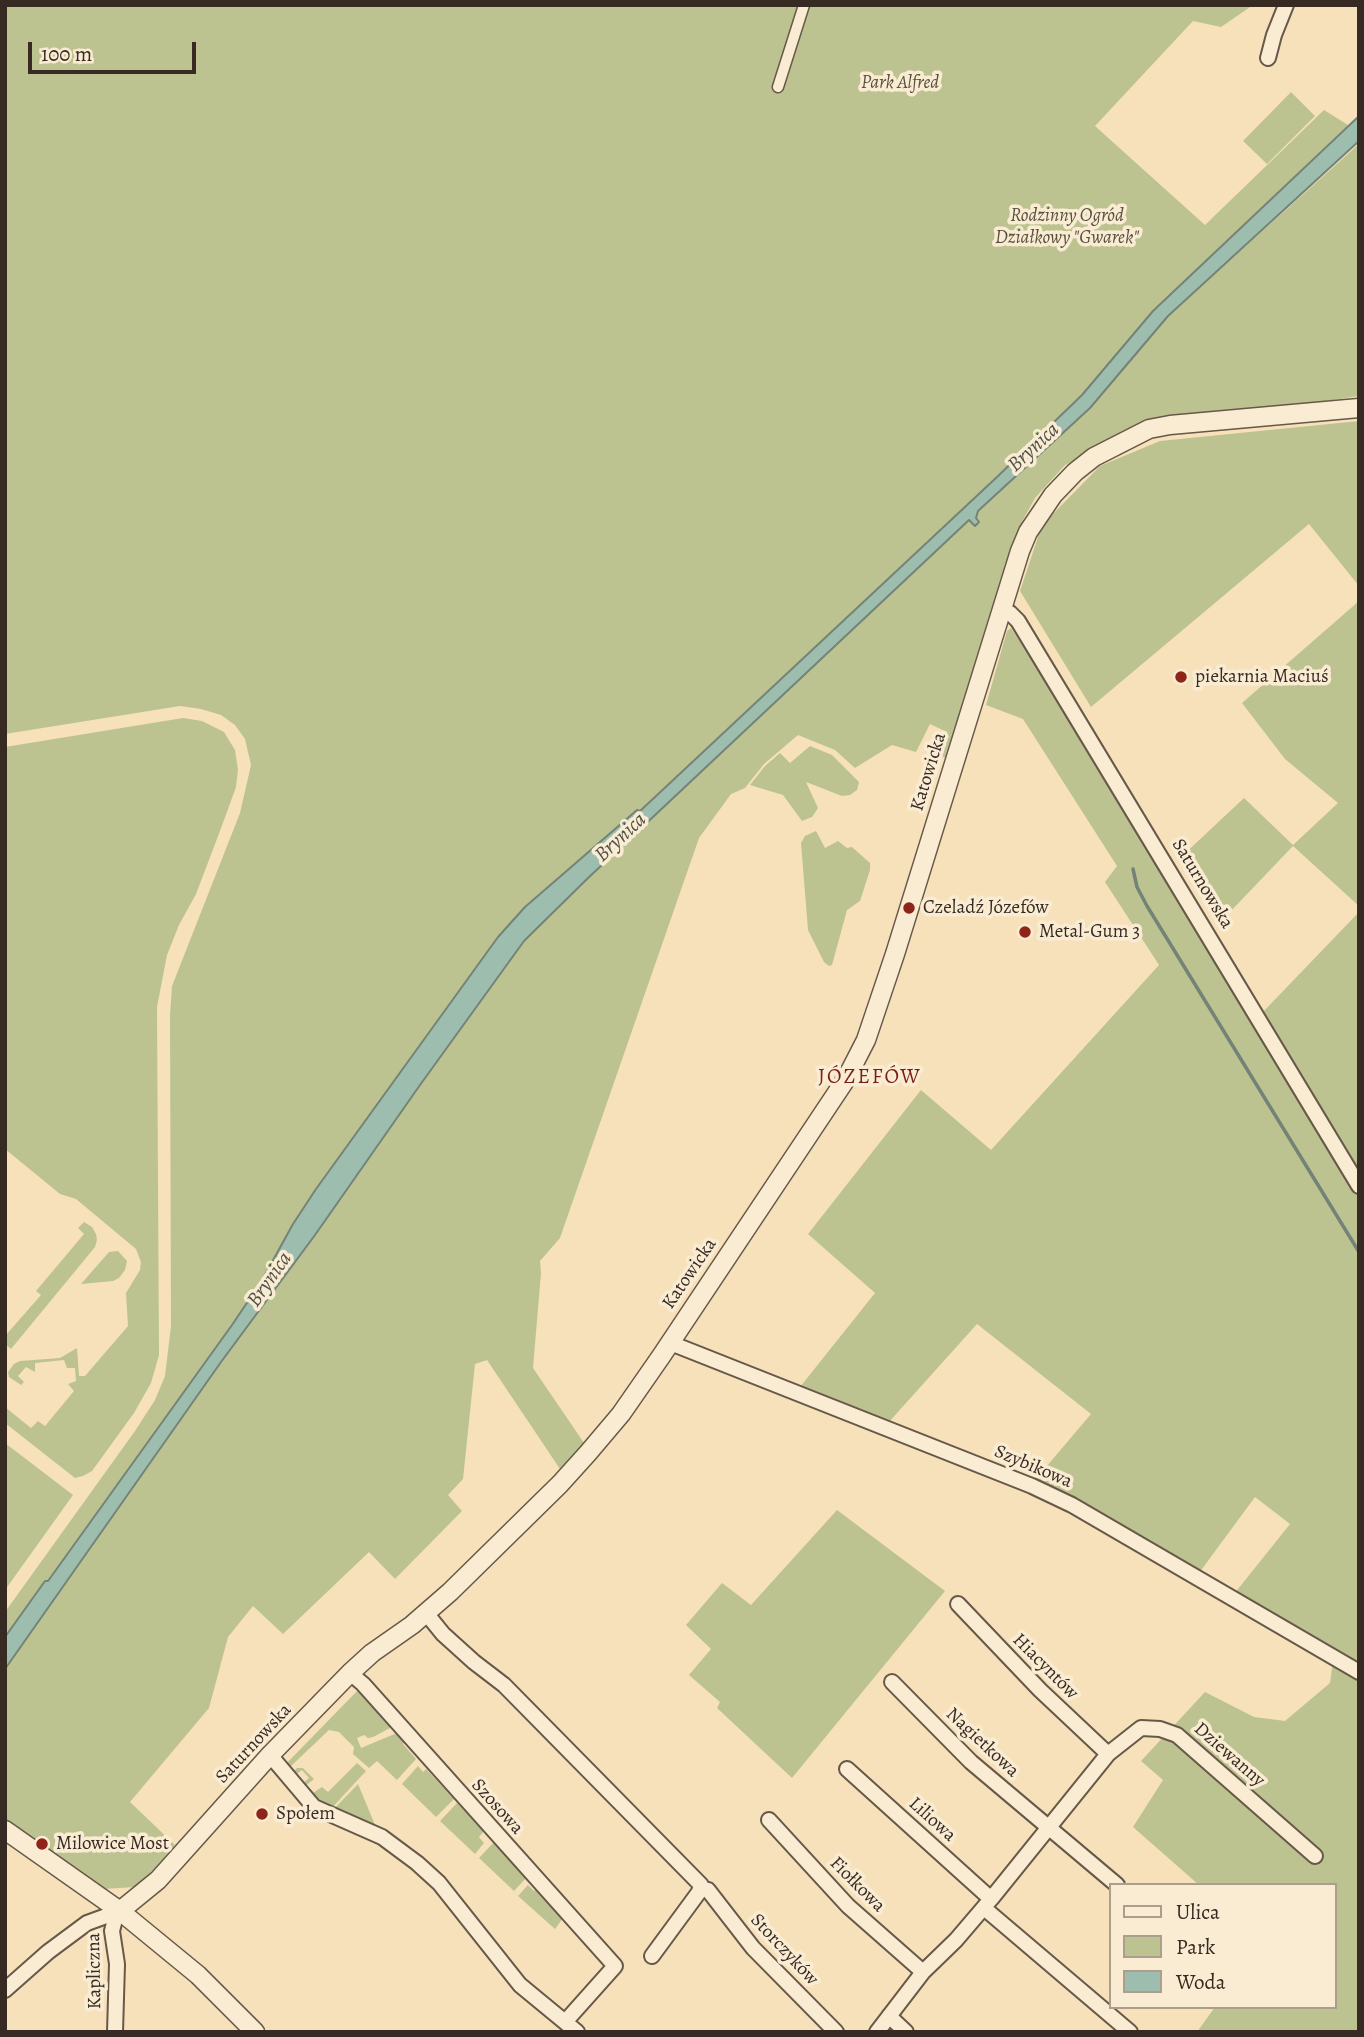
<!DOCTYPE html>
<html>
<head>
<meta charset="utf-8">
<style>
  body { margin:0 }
  #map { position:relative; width:1364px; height:2037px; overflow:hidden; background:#f6e1bb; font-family:Alegreya,serif }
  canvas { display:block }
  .frame { position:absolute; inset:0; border:7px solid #372a22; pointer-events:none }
  .legend { position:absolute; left:1109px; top:1883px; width:228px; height:126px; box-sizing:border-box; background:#f9ecd3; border:2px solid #ab9e8c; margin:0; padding:9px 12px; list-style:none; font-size:21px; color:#372a22 }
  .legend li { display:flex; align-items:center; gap:14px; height:35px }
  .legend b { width:35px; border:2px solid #ab9e8c }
  .scale { position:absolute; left:28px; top:42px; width:168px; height:32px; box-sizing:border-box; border:4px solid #372a22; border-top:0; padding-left:9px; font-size:21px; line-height:24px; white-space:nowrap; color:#372a22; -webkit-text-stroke:5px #f9ecd3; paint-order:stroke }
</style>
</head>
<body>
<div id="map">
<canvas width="1364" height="2037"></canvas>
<div class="frame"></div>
<ul class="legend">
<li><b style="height:9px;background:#f9ecd3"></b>Ulica</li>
<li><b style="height:19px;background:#bcc390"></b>Park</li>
<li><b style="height:19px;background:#9dbeaf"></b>Woda</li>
</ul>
<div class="scale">100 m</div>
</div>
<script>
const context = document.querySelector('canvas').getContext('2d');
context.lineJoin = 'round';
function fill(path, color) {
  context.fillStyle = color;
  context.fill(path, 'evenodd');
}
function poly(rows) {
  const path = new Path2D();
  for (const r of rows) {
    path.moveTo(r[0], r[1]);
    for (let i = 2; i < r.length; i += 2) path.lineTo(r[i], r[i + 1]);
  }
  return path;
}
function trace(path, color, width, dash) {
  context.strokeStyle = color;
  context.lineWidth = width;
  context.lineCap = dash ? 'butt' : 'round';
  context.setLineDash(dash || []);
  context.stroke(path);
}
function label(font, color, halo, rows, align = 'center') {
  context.font = font + ' Alegreya,serif';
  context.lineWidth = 7;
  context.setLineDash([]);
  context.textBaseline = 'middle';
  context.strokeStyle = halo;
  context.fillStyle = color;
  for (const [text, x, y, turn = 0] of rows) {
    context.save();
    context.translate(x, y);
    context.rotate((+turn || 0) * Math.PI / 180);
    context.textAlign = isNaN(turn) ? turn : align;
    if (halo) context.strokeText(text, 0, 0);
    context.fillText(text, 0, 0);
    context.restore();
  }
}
const green = poly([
  [5,5,1253,5,1221,27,1193,21,1095,126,1205,225,1324,110,1348,125,1153,311,1082,395,997,477,639,811,637,810,525,907,498,937,316,1189,293,1224,261,1282,232,1325,48,1581,45,1581,5,1637,5,1612,135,1431,155,1400,165,1376,171,1326,170,1015,172,986,240,813,251,765,245,739,235,725,221,715,201,709,180,706,5,734],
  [1291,92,1315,116,1267,164,1243,141],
  [1359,144,1359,396,1300,405,1113,440,1065,465,1035,498,1023,520,948,759,941,756,947,732,930,724,916,752,892,745,855,768,835,750,798,735,764,764,745,788,731,794,699,838,560,1238,540,1261,541,1273,533,1368,584,1443,562,1472,487,1360,475,1364,463,1479,448,1495,462,1511,395,1579,369,1552,283,1634,253,1606,228,1637,209,1708,130,1802,175,1845,155,1868,135,1887,104,1889,5,1820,5,1669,221,1362,315,1235,420,1085,524,941,587,879,970,519,975,525,979,522,976,518,978,511,1090,408,1168,316],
  [1359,421,1359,586,1309,524,1091,707,1020,591,1042,525,1100,466,1160,441],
  [1359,601,1359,906,1293,846,1227,915,1217,921,1180,858,1244,798,1293,845,1338,803,1285,759,1242,703],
  [1011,628,1262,1013,1359,912,1359,2032,1197,2032,1215,2007,1334,2007,1334,1885,1199,1885,1133,1827,1163,1780,1141,1761,1205,1692,1254,1717,1285,1721,1330,1683,1334,1653,1234,1594,1290,1524,1255,1497,1199,1573,1063,1493,1035,1480,1091,1414,977,1324,888,1423,800,1387,875,1293,808,1234,921,1090,991,1150,1159,965,1105,882,1117,866,1023,719,986,705,1007,631],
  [183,718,202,721,224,732,235,750,238,770,236,787,220,831,196,894,179,925,167,955,157,1007,159,1355,151,1383,134,1413,92,1471,83,1476,75,1478,5,1423,5,1407,31,1428,38,1421,45,1426,74,1391,68,1384,76,1381,75,1368,67,1368,64,1360,35,1363,35,1372,26,1367,18,1376,24,1382,21,1385,9,1377,8,1372,14,1364,20,1361,60,1358,77,1348,79,1376,85,1376,128,1326,126,1293,140,1270,141,1262,136,1249,76,1199,60,1194,5,1149,5,747],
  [810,746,832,755,859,782,857,790,850,795,842,796,806,782,818,808,812,817,802,821,783,795,750,785,765,766,780,753,790,763],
  [816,831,825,848,838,841,847,848,852,847,870,863,870,870,860,901,847,910,832,965,829,966,824,962,808,930,801,843,805,836],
  [84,1222,92,1227,96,1234,97,1240,95,1247,11,1349,5,1344,5,1336,41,1295,36,1291,84,1234,78,1228],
  [118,1251,127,1261,125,1270,119,1278,113,1281,81,1284,109,1252],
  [5,1443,73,1495,5,1590],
  [837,1510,945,1591,792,1778,717,1708,720,1702,689,1675,711,1649,686,1625,722,1583,751,1605],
  [361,1687,394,1726,373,1737,368,1738,364,1735,357,1738,361,1748,397,1733,405,1741,403,1744,416,1759,397,1780,377,1761,369,1768,353,1754,354,1747,339,1732,329,1730,290,1767,294,1771,297,1768,303,1768,314,1779,304,1787,299,1779,303,1783,309,1778,302,1770,295,1775,284,1766],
  [357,1763,366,1771,329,1811,310,1795,322,1787,328,1792],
  [418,1766,423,1772,426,1769,454,1799,436,1817,402,1784],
  [358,1784,378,1832,331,1812],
  [457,1803,484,1831,479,1837,484,1843,475,1854,440,1821],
  [494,1842,527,1877,514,1891,479,1858],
  [528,1885,534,1891,536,1889,563,1918,555,1929,518,1896]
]);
const water = poly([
  [1359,116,1359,141,1168,316,1090,408,978,511,976,518,979,522,975,526,969,520,587,879,524,941,420,1085,315,1235,221,1362,5,1669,5,1637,45,1581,48,1581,232,1325,261,1282,293,1224,316,1189,498,937,525,907,637,810,640,811,997,477,1082,395,1153,311,1359,116]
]);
const stream = poly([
  [1133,869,1137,887,1147,906,1359,1252]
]);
const pedestrian = poly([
  [778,87,804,5]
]);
const minor = poly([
  [1268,58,1274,35,1286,5],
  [1002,610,1010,613,1018,621,1359,1186],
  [672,1340,678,1346,1032,1486,1072,1505,1359,1672],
  [958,1604,1040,1690,1108,1754],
  [426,1613,443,1634,474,1662,504,1685,701,1885,699,1892,652,1956],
  [350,1673,363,1684,615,1966,565,2022],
  [892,1682,971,1762,1117,1885],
  [270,1755,314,1807,382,1837,417,1863,439,1883,520,1985,577,2032],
  [847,1769,991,1899],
  [769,1820,848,1906,923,1972],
  [708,1890,753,1948,836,2032],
  [984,1908,1130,2032],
  [5,1990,48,1952,87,1923,120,1911],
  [889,2016,906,2032],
  [115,2032,117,1964,112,1931,115,1919,120,1911],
  [877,2032,923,1972,956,1940,991,1899,1108,1754,1141,1728,1160,1729,1177,1735,1315,1856]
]);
const tertiary = poly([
  [5,1830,120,1911,198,1975,255,2032],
  [120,1911,158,1880,270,1755,350,1673,372,1653,412,1625,450,1592,560,1484,588,1453,621,1414,662,1355,846,1079,866,1040,895,954,1020,551,1028,532,1053,495,1075,472,1094,457,1149,429,1170,425,1359,408]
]);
const markers = [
  [1181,677,7,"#8f2418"],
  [909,908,7,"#8f2418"],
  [1025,932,7,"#8f2418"],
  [262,1814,7,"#8f2418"],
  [42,1844,7,"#8f2418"]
];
const parkNames = [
  ["Park Alfred",900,83],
  ["Rodzinny Ogród",1067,216],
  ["Działkowy \"Gwarek\"",1067,238]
];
const poiNames = [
  ["piekarnia Maciuś",1195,677],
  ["Czeladź Józefów",923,908],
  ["Metal-Gum 3",1039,932],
  ["Społem",276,1814],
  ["Milowice Most",56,1844]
];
const streetNames = [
  ["Katowicka",929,772,-73],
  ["Saturnowska",1202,884,59],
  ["Katowicka",690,1274,-56],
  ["Szybikowa",1033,1467,23],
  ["Hiacyntów",1045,1667,45],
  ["Nagietkowa",982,1743,43],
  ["Saturnowska",254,1744,-47],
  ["Dziewanny",1229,1755,41],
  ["Szosowa",497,1807,48],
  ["Liliowa",932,1820,42],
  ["Fiołkowa",857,1885,45],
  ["Storczyków",784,1950,47],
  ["Kapliczna",95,1971,-91]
];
const waterNames = [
  ["Brynica",1034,448,-43],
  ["Brynica",621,838,-43],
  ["Brynica",270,1280,-55]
];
const neighbourhoodNames = [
  ["JÓZEFÓW",870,1078]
];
fill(green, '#bcc390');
fill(water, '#9dbeaf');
trace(water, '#748377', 2);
trace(stream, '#748377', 3.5);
trace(pedestrian, '#675848', 13);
trace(minor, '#675848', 18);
trace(tertiary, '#675848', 21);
trace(pedestrian, '#f9ecd3', 10);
trace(minor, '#f9ecd3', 14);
trace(tertiary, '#f9ecd3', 18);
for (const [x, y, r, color] of markers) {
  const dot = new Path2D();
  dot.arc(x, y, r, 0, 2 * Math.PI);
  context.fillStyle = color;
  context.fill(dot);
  trace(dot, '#f9ecd3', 2.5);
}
label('italic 19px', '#58503e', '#f9ecd3', parkNames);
label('19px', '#372a22', '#f9ecd3', poiNames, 'left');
label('19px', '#372a22', '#f9ecd3', streetNames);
label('italic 21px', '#504f45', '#f9ecd3', waterNames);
context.letterSpacing = '2px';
label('21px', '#7a1f14', '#f9ecd3', neighbourhoodNames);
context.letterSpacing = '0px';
</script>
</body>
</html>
